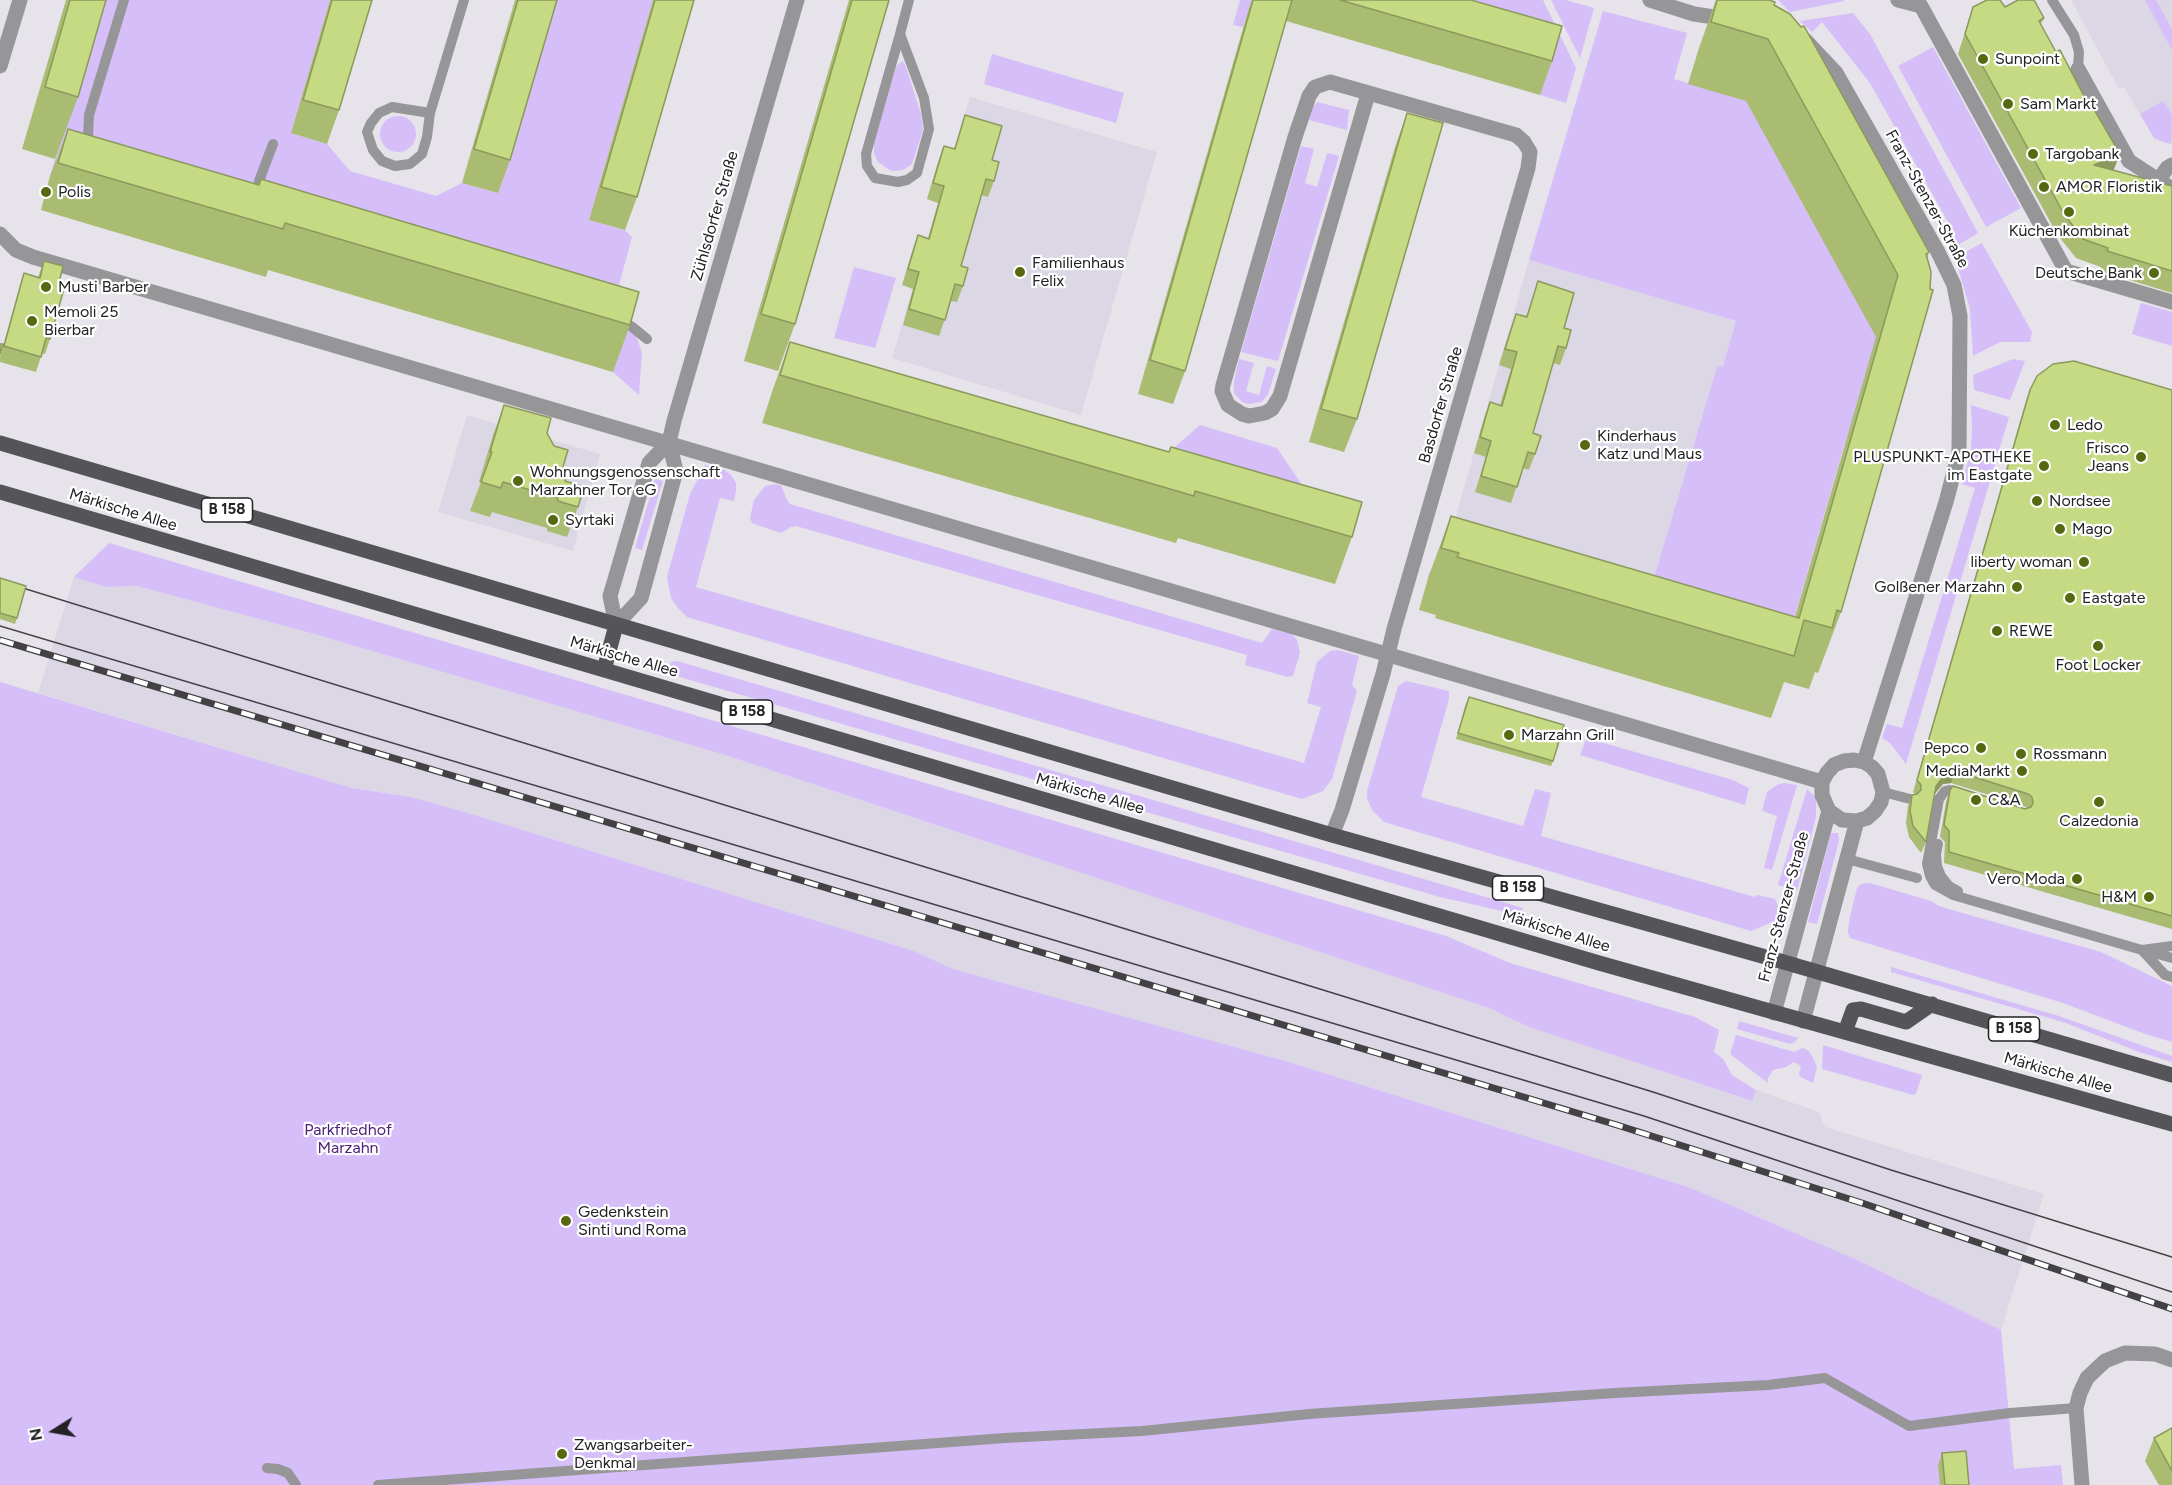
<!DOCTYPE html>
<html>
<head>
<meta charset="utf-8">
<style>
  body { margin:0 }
  #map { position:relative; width:2172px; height:1485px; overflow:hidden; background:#e6e3ea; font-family:Figtree,sans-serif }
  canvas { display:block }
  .north { position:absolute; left:24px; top:1401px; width:60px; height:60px; -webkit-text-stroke:4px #fff; paint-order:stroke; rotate:259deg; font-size:16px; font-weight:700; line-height:24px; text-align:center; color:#232224 }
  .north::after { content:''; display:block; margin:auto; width:21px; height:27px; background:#232224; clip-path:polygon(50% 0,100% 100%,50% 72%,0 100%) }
</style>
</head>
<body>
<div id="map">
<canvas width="2172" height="1485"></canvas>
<div class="north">N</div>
</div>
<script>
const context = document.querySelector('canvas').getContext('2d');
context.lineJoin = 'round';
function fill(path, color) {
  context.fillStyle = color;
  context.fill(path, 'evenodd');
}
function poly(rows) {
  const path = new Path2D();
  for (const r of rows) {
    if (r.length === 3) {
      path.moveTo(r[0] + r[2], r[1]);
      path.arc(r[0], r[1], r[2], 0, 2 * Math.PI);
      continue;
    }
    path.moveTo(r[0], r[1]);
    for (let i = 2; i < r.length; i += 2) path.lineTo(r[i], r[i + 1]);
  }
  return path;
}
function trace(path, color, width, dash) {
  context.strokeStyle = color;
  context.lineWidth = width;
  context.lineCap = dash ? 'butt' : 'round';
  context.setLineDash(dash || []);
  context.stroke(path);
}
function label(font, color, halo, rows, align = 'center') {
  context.font = font + ' Figtree,sans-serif';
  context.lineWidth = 4.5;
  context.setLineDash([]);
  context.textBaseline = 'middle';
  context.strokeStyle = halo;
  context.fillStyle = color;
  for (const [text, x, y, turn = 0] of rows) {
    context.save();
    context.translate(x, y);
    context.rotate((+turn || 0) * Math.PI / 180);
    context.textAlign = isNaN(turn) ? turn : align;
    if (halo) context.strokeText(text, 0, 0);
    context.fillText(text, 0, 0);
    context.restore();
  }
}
const built = poly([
  [2071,0,2172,0,2172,144,2164,143,2154,138,2124,87,2119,89],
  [970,97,1157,152,1081,415,892,358],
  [1529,260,1736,321,1723,367,1717,367,1653,581,1454,523],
  [467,415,600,454,573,551,438,512],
  [74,577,106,587,137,586,311,633,725,755,1489,1008,1529,1027,1751,1101,1756,1090,1819,1112,1825,1127,2044,1194,2001,1330,1855,1259,1691,1188,1289,1062,953,969,914,951,468,813,411,797,352,788,38,693]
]);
const green = poly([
  [102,0,330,0,291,133,327,144,350,171,436,196,462,183,498,193,554,0,653,0,589,220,625,230,632,237,619,285,642,353,639,395,613,372,622,339,50,176],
  [1240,0,1290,0,1248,11,1243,27,1233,25],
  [1343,0,1543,0,1576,68,1566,103,1540,95],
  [1551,0,1566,0,1594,8,1580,58],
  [1778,0,1844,0,1844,1,1790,12],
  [2145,0,2156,0,2172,29,2172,50],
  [1603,11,1687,33,1674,79,1741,99,1749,99,1802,203,1879,337,1843,449,1787,644,1428,578,1430,571,1441,568,1653,581,1717,367,1723,366,1736,321,1529,260],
  [1853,13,1870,34,1978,233,1950,250,1945,243,1956,236,1870,83,1822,22,1812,32,1800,21],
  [1933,47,2021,208,1986,227,1898,66],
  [992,54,1124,93,1116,123,984,84],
  [902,61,905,64,921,114,923,130,912,164,903,170,891,171,878,162,874,153,874,143,896,67],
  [2163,101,2172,115,2171,144,2154,138,2140,114],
  [1317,102,1349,110,1347,130,1309,120,1311,110],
  [398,134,18],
  [1301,146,1314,149,1305,183,1317,187,1327,153,1339,156,1278,361,1241,352],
  [1982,243,2032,332,2030,342,2000,342,1973,356,1970,309,1955,258],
  [854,267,896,278,875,348,834,338],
  [2141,303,2172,312,2172,346,2132,334],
  [1239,359,1254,363,1246,391,1259,395,1267,366,1276,369,1268,394,1262,402,1248,404,1242,402,1234,393,1234,381],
  [2013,359,2025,361,2010,400,1974,390,1973,375],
  [1971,405,2009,417,1906,764,1890,743,1882,738,1887,724,1902,728,1975,488,1962,484,1971,451,1972,428],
  [1200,425,1277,448,1309,495,1169,452],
  [705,465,725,470,731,475,736,483,736,490,734,501,720,498,696,587,1304,763,1321,707,1307,703,1317,662,1330,651,1338,650,1359,656,1352,685,1357,691,1332,779,1323,791,1302,799,687,617,677,607,671,598,667,577,690,494],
  [655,479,663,481,642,550,635,548],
  [775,484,781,485,787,500,790,504,1262,643,1272,629,1292,634,1297,640,1300,653,1293,676,1288,677,1245,665,1247,655,796,526,791,527,781,533,757,525,752,523,750,518,754,500,765,486],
  [109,543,1446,936,1510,963,1695,1017,1719,1030,1714,1052,1723,1059,1732,1075,1756,1090,1752,1101,1529,1027,1489,1008,725,755,311,633,137,586,106,587,74,577],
  [677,661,1523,908,1520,915,1440,897,676,676,672,674,669,669,671,662],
  [1406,681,1449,691,1449,699,1421,797,1523,826,1535,789,1551,793,1541,836,1755,897,1757,895,1775,899,1779,908,1775,921,1751,931,1384,822,1372,810,1367,798,1367,791,1398,686],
  [0,682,352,788,411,797,468,813,914,951,953,969,1289,1062,1691,1188,1855,1259,2001,1330,2014,1469,2061,1465,2063,1485,0,1485],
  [1586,739,1607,744,1733,780,1749,788,1745,805,1580,755],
  [1784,783,1797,785,1772,870,1764,868,1777,816,1762,811,1767,792,1777,785],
  [1807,789,1816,798,1816,817,1797,891,1778,885],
  [1831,833,1838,833,1839,841,1817,924,1808,922],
  [1870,883,1931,901,1939,906,1959,912,2101,952,2172,986,2172,1042,2145,1034,2063,1003,1850,938,1848,932,1849,921,1857,888,1861,884],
  [1891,967,2059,1016,2172,1056,2172,1062,2139,1052,2066,1023,1891,972],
  [1739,1021,1798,1038,1795,1042,1790,1044,1737,1029],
  [1736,1035,1794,1052,1803,1048,1810,1052,1817,1067,1813,1083,1801,1077,1799,1074,1801,1066,1794,1062,1786,1067,1773,1070,1768,1078,1768,1083,1730,1054],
  [1823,1045,1922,1075,1916,1094,1913,1095,1822,1069]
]);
const lane = poly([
  [2052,0,2074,35,2079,52,2078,69],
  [900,34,924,98,929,129,917,173,907,180,898,182,875,178,867,166,866,154,900,34],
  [900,34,909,0],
  [430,113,392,107,379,113,371,123,367,132,373,150,382,161,395,166,410,164,422,154,427,137,430,113,464,0],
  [94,148,88,137,89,115,124,0],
  [260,196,259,181,273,144],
  [617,320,631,326,647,339],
  [1883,792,1910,799],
  [1963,794,1949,790,1945,791,1939,799,1927,864,1930,876,1935,885,1953,895,2142,950,2172,946],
  [1938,844,1936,854,1937,866,1941,876,1949,886,1958,891],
  [1847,859,1917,878],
  [2142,950,2165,975,2172,977],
  [2147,951,2172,958],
  [267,1468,278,1469,288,1473,296,1485],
  [378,1485,1005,1438,1142,1431,1309,1414,1615,1393,1768,1385,1825,1378,1909,1426,2010,1413,2076,1408]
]);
const street = poly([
  [1650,0,1694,14,1728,19],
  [1898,0,1921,6,2066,271,2172,302],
  [1805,40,1836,73,1938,252,1954,285,1960,316,1959,453,1946,502,1864,762],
  [0,66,20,0],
  [2078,69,2129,161,2172,189],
  [2158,181,2167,168,2172,165],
  [0,234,16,250,33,257,1822,782],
  [616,625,641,598,676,471,669,442,674,421,797,0],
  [616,625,610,596,649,463,669,442],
  [1332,835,1342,810,1383,674,1394,629,1528,168,1530,152,1524,142,1516,135,1330,82,1315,87,1309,96,1295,137,1223,385,1222,391,1228,405,1242,414,1249,416,1265,413,1272,409,1280,396,1368,94],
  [1774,1013,1829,811,1822,795,1822,782,1827,773,1834,765,1844,761,1854,760,1864,762,1872,767,1878,774,1883,792,1881,802,1875,811,1867,818,1857,821,1842,820,1829,811],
  [1803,1021,1857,821],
  [2082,1485,2076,1408,2080,1393,2087,1378,2105,1361,2125,1353,2155,1354,2172,1360]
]);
const primary = poly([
  [0,443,1332,835,1787,963,2172,1075],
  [0,492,1599,963,2172,1124],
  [604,670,616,625],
  [1845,1032,1853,1010,1861,1009,1906,1022,1932,1004]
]);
const tram = poly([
  [0,581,1653,1092,1891,1170,2172,1257],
  [0,626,1644,1116,2172,1292]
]);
const rail = poly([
  [0,640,1617,1125,1865,1204,2172,1309]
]);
const wall = poly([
  [66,0,106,0,78,97,55,159,22,149],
  [330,0,372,0,339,110,327,144,291,133],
  [515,0,557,0,510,160,498,193,462,183],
  [653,0,694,0,637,197,625,230,589,220],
  [849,0,889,0,795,324,778,371,744,361],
  [1252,0,1471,0,1552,61,1540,95,1286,21,1185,371,1173,404,1138,394,1248,11],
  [1716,0,1769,0,1774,5,1929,252,1841,612,1818,673,1815,672,1809,689,1784,682,1771,718,1435,618,1436,615,1419,610,1428,578,1451,516,1795,617,1876,337,1746,101,1688,84,1699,48],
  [1973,7,2005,7,2044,18,2041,24,2114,170,2172,186,2172,293,2100,271,2101,267,2076,258,2057,234,1958,54],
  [1407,113,1357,419,1344,452,1309,442,1395,147],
  [965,115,992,160,994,181,988,197,981,195,961,266,963,286,957,302,951,301,939,336,903,325,913,289,902,285,912,252,918,235,928,238,938,203,927,199,938,162,944,146,954,149],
  [68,129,630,325,613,372,268,270,266,277,41,210,50,176],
  [44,261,59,283,50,339,45,354,42,353,36,372,0,362,0,357,19,289,24,273,38,277],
  [1538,281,1564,328,1566,348,1560,365,1553,363,1533,433,1535,454,1529,470,1523,468,1511,503,1475,492,1486,457,1474,453,1484,418,1490,402,1500,405,1511,369,1499,365,1510,330,1516,314,1526,317],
  [790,342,1352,537,1335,584,1178,538,1176,543,762,423,773,389],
  [2030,390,2172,390,2172,929,1944,863,1945,842,1940,837,1946,802,1950,790,2025,809,2027,808,2024,806,1951,783,1943,784,1934,794,1926,842,1921,853,1909,837,1906,823,1908,806,1912,795,1915,794,1913,792,2026,401],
  [504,405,547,433,562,470,565,481,578,507,567,537,547,531,547,528,492,512,490,517,470,511,481,482,479,482,493,435],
  [0,578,17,618,15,624,0,619],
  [1466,703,1553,761,1551,766,1456,739],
  [2172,1428,2172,1485,2159,1485,2145,1461,2154,1438],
  [1942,1453,1969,1485,1940,1485,1938,1465]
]);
const shadedWall = poly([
  [2120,154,2112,174,2094,165],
  [1955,771,1951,783,1943,784,1932,797,1936,786,1947,772]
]);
const building = poly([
  [70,0,106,0,78,97,45,87,70,0],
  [332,0,372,0,339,110,303,100,332,0],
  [518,0,557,0,510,160,474,149,518,0],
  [655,0,694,0,637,197,601,187,655,0],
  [852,0,889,0,795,324,761,314,852,0],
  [1253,0,1292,0,1185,371,1150,360,1253,0],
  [1340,0,1471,0,1562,26,1552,61,1340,0],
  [1717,0,1769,0,1775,2,1774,5,1790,14,1801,27,1804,26,1929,252,1926,254,1931,272,1930,289,1933,290,1841,612,1837,610,1832,628,1804,620,1794,656,1457,557,1459,553,1441,548,1451,516,1799,618,1898,275,1768,39,1711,22,1717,0],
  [1987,0,2000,0,2005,7,2018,0,2034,0,2044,18,2039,21,2056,52,2060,50,2086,100,2088,99,2120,154,2094,165,2172,186,2172,271,2107,251,2108,248,2083,239,2064,214,1965,34,1973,7,1987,0],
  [1407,113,1443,123,1357,419,1321,409,1407,113],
  [965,115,1002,126,992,160,999,162,994,181,986,179,961,266,968,268,963,286,955,284,945,320,909,309,919,272,908,269,918,235,929,239,944,186,933,183,944,146,955,149,965,115],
  [68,129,259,185,261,179,639,292,630,325,285,223,283,229,58,163,68,129],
  [44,261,63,266,59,283,65,285,50,339,46,338,41,357,4,346,24,273,40,278,44,261],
  [1538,281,1574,293,1564,328,1571,330,1566,348,1558,346,1533,433,1541,436,1535,454,1528,452,1517,487,1481,476,1491,441,1480,437,1490,402,1502,406,1517,352,1505,349,1516,314,1527,317,1538,281],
  [790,342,1169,452,1171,447,1362,502,1352,537,1195,491,1194,496,780,375,790,342],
  [0,344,3,344,0,354,0,344],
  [2074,361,2172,390,2172,916,1949,852,1949,831,1944,825,1950,790,1953,786,2025,809,2031,807,2033,803,2032,797,2028,794,1955,771,1947,772,1936,786,1926,842,1913,826,1910,811,1912,795,1917,794,1921,790,1921,785,1917,780,2030,390,2037,376,2053,364,2074,361],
  [504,405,551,418,547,433,554,446,568,450,562,470,568,471,565,481,584,487,578,507,558,501,558,498,503,482,501,488,481,482,492,452,490,452,504,405],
  [0,578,26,586,17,618,0,613,0,578],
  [1469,697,1564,725,1553,761,1458,733,1469,697],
  [2172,1428,2172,1471,2154,1438,2172,1428],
  [1966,1451,1969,1485,1945,1485,1942,1453,1966,1451]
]);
const markers = [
  [1983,59,6,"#586810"],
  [2008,104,6,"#586810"],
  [2033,154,6,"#586810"],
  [2044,187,6,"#586810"],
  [46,192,6,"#586810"],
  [2069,212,6,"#586810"],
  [1020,272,6,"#586810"],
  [2154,273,6,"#586810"],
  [46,287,6,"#586810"],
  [32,321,6,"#586810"],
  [2055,425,6,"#586810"],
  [1585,445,6,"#586810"],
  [2141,457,6,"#586810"],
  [2044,466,6,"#586810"],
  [518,481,6,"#586810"],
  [2037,501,6,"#586810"],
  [553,520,6,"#586810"],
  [2060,529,6,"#586810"],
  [2084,562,6,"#586810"],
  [2017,587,6,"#586810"],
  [2070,598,6,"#586810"],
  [1997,631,6,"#586810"],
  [2098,646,6,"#586810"],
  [1509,735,6,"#586810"],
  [1981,748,6,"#586810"],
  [2021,754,6,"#586810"],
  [2022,771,6,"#586810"],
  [1976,800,6,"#586810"],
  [2099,802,6,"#586810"],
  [2077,879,6,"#586810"],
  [2149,897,6,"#586810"],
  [566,1221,6,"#586810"],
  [562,1454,6,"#586810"]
];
const shields = [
  [227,510,51],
  [747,712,51],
  [1518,888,51],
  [2014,1029,51]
];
const shieldNames = [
  ["B 158",227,510],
  ["B 158",747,712],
  ["B 158",1518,888],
  ["B 158",2014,1029]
];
const poiNames = [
  ["Sunpoint",1995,59],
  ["Sam Markt",2020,104],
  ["Targobank",2045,154],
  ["AMOR Floristik",2056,187],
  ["Polis",58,192],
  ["Küchenkombinat",2069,231,"center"],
  ["Familienhaus",1032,263],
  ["Felix",1032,281],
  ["Deutsche Bank",2142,273,"right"],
  ["Musti Barber",58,287],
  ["Memoli 25",44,312],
  ["Bierbar",44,330],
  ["Ledo",2067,425],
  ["Kinderhaus",1597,436],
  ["Katz und Maus",1597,454],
  ["Frisco",2129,448,"right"],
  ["Jeans",2129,466,"right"],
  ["PLUSPUNKT-APOTHEKE",2032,457,"right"],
  ["im Eastgate",2032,475,"right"],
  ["Wohnungsgenossenschaft",530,472],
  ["Marzahner Tor eG",530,490],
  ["Nordsee",2049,501],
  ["Syrtaki",565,520],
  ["Mago",2072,529],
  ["liberty woman",2072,562,"right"],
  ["Golßener Marzahn",2005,587,"right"],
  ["Eastgate",2082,598],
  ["REWE",2009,631],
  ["Foot Locker",2098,665,"center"],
  ["Marzahn Grill",1521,735],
  ["Pepco",1969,748,"right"],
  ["Rossmann",2033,754],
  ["MediaMarkt",2010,771,"right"],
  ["C&A",1988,800],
  ["Calzedonia",2099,821,"center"],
  ["Vero Moda",2065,879,"right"],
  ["H&M",2137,897,"right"],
  ["Gedenkstein",578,1212],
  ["Sinti und Roma",578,1230],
  ["Zwangsarbeiter-",574,1445],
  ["Denkmal",574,1463]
];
const streetNames = [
  ["Franz-Stenzer-Straße",1927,199,61],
  ["Zühlsdorfer Straße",715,216,-74],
  ["Basdorfer Straße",1441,405,-74],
  ["Märkische Allee",123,510,17],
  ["Märkische Allee",624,657,16],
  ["Märkische Allee",1090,794,16],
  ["Franz-Stenzer-Straße",1784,907,-75],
  ["Märkische Allee",1556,931,17],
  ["Märkische Allee",2058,1073,16]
];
const parkNames = [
  ["Parkfriedhof",348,1130],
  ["Marzahn",348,1148]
];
fill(built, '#dcd7e5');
fill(green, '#d6bef9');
trace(lane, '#969598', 10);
trace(street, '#969598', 15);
trace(primary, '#555459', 15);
trace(tram, '#434144', 1.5);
trace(rail, '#434144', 7);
trace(rail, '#fff', 4.5, [14]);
fill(wall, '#aabb72');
fill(shadedWall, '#8b995c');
fill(building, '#c6da84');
trace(building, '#8b995c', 1.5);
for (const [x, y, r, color] of markers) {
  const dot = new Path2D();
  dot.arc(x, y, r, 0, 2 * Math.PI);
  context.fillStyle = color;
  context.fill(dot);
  trace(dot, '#fff', 2);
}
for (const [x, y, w] of shields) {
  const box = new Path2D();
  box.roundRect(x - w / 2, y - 12, w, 24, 4.5);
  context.fillStyle = '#fff';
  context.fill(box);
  trace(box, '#232224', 1.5);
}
label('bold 15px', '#232224', null, shieldNames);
label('16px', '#232224', '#fff', poiNames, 'left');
label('16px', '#232224', '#fff', streetNames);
label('16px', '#4f217a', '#fff', parkNames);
</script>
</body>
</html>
